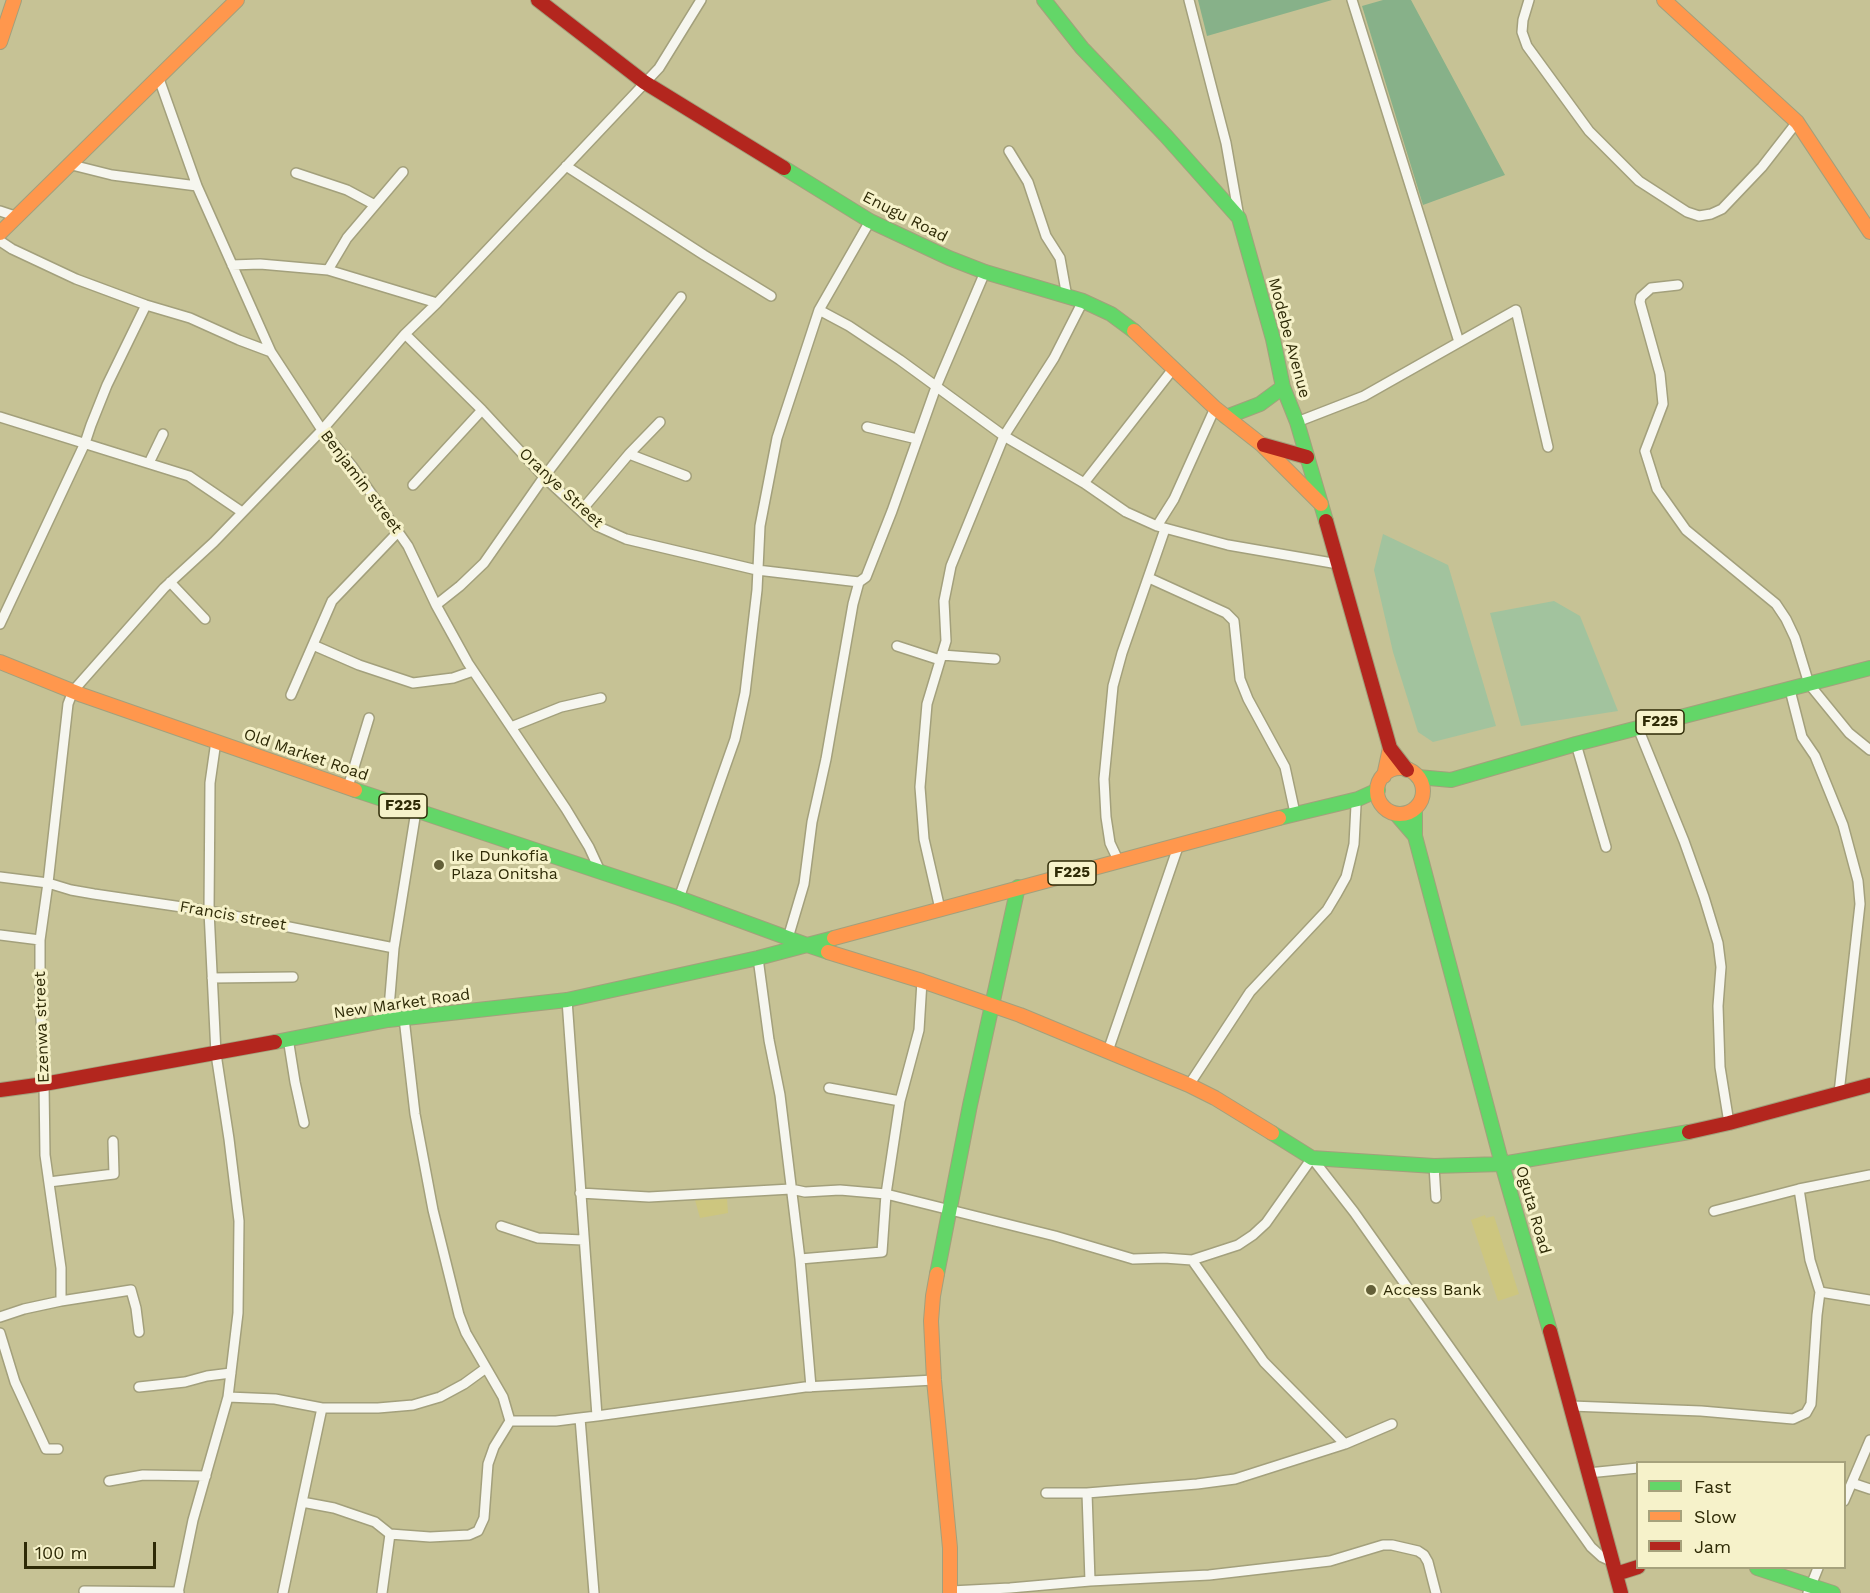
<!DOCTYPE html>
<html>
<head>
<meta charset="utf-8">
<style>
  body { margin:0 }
  #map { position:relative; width:1870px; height:1593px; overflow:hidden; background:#c6c295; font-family:"Work Sans",sans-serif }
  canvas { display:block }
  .legend { position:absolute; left:1636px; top:1461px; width:210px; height:108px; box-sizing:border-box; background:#f6f2ca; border:2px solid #a6a27c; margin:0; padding:8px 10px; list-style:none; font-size:18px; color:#2e2a06 }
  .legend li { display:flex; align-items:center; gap:12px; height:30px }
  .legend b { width:30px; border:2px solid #a6a27c }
  .scale { position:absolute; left:24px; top:1542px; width:132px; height:27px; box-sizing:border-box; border:3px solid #2e2a06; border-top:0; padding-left:8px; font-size:18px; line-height:21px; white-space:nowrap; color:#2e2a06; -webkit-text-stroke:4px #f6f2ca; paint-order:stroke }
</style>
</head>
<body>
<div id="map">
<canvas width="1870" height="1593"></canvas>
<ul class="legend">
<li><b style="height:8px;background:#63d668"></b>Fast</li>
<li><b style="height:8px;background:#ff974d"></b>Slow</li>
<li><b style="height:8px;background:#b3261e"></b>Jam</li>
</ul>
<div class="scale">100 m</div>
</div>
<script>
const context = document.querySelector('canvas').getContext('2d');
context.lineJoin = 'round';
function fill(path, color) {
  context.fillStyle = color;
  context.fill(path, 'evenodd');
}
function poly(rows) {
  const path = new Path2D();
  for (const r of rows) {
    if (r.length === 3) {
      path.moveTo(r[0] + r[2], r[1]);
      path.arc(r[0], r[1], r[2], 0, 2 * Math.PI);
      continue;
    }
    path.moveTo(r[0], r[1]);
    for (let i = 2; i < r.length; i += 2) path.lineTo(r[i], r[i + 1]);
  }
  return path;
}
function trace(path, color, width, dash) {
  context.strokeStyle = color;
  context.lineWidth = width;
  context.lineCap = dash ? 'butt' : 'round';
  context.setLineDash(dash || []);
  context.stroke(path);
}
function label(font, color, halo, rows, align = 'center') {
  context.font = font + ' "Work Sans",sans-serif';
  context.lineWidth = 6;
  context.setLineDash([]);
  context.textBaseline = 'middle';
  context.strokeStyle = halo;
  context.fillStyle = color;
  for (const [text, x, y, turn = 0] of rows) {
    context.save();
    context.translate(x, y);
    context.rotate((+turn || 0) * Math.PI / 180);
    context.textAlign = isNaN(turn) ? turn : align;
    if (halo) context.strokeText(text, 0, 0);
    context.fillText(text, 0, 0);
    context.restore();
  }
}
const built = poly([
  [727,1199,728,1213,700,1218,695,1200],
  [1485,1215,1486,1218,1494,1216,1519,1294,1498,1301,1471,1220]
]);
const green = poly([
  [1383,534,1448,565,1496,726,1433,742,1418,732,1393,652,1374,570],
  [1554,601,1580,616,1618,711,1521,726,1490,613]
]);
const forest = poly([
  [1198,0,1332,0,1207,36],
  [1383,0,1411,0,1505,175,1423,205,1362,6]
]);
const street = poly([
  [1189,0,1226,143,1239,217],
  [1352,0,1459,342],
  [1529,0,1523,20,1522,32,1527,46,1589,131,1639,181,1687,212,1699,216,1711,214,1722,209,1762,167,1797,122],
  [158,76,197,186,271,352,322,430,352,466,408,546,436,605,468,663,566,809,589,847,600,871],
  [1009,151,1028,182,1046,236,1060,258,1067,297],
  [68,164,112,175,197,186],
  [566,166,704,255,771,296],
  [296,173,347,190,375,205],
  [0,211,15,216],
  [0,241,12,249,76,279,146,305,190,318,239,340,271,352],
  [232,265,260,264,328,270,437,303],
  [328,270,347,238,403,172],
  [1678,285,1651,288,1641,297,1640,302,1660,374,1663,404,1645,451,1657,489,1686,530,1776,604,1786,619,1795,638,1809,684,1849,733,1870,750],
  [819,310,849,326,900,360,1004,436,1084,483,1126,512,1157,526,1228,545,1338,564],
  [405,334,482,410,544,477,597,526,626,539,757,570,859,582,866,577,892,511,936,387,985,272],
  [0,417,189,476,242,512],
  [1297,422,1364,396,1516,310,1548,447],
  [867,427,917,439],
  [629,454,686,476],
  [149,463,163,434],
  [1084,483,1173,369],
  [413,485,482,410],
  [581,511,629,454,660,422],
  [1157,526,1174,499,1215,408],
  [1149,578,1226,613,1234,621,1240,679,1248,699,1285,767,1295,813],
  [170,582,205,619],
  [436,605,460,586,484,563,544,477,681,297],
  [0,624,85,443,91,425,107,385,146,305],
  [313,645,359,665,413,683,453,678,473,671],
  [897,646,940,660],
  [942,655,995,659],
  [1790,690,1802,737,1815,756,1843,825,1858,881,1860,904,1839,1093],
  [291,695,332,601,398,532],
  [511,727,561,707,601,698],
  [1638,728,1684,841,1704,897,1718,943,1721,967,1718,1006,1720,1067,1729,1123],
  [1576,744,1606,847],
  [348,787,369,718],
  [1118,860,1110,843,1106,817,1104,779,1113,686,1122,653,1165,529],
  [0,877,48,883,71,890,94,894,209,911,394,948,388,1020],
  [679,898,735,739,745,693,757,590,760,526,777,438,819,310,870,221],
  [940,909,924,839,920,787,927,704,946,641,944,601,951,566,1004,436,1054,358,1083,301],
  [0,935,40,940],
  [788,938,804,884,812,822,826,759,853,604,859,582],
  [394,948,416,811],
  [758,958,769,1040,780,1095,800,1259,811,1387],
  [212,978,293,977],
  [567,1000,597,1416,805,1387,934,1380],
  [404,1018,415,1114,433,1210,459,1315,466,1333,503,1397,510,1421,556,1421,580,1418],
  [288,1038,295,1082,304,1123],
  [1108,1051,1179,844],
  [1189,1085,1250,992,1327,910,1336,895,1346,877,1350,861,1354,844,1356,805],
  [829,1088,900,1101],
  [1434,1166,1436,1198],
  [49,1182,114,1174,113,1141],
  [580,1193,649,1197,791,1189,805,1192,840,1190,886,1194,1055,1236,1133,1259,1164,1258,1192,1260,1264,1362,1345,1444],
  [1714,1211,1799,1189,1870,1175],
  [501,1226,538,1238,583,1240],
  [800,1259,882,1252,886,1194,900,1101,919,1030,922,981],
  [1192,1260,1238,1245,1253,1235,1266,1223,1312,1158,1354,1212,1591,1547,1602,1557,1613,1562],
  [1820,1292,1870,1300],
  [61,1301,131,1290,136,1308,139,1332],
  [0,1317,24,1309,61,1301,61,1268,45,1155,44,1084,40,997,40,940,48,883,68,704,73,691,164,588,214,542,322,430,405,334,437,303,659,68,701,0],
  [0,1333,15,1382,46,1449,58,1449],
  [139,1387,185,1382,207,1376,231,1373],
  [228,1397,275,1399,322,1408,302,1502,334,1508,375,1522,390,1534,430,1537,469,1535,478,1531,484,1518,488,1464,494,1447,510,1421],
  [1571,1406,1701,1411,1793,1419,1806,1413,1811,1404,1817,1315,1820,1292,1810,1260,1799,1189],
  [322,1408,378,1408,413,1405,440,1397,464,1384,486,1368],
  [1588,1473,1638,1468],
  [109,1481,143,1475,206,1476],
  [1852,1483,1870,1489],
  [1046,1493,1087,1493,1090,1581],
  [1087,1493,1197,1484,1235,1479,1345,1444,1392,1424],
  [1844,1501,1870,1440],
  [84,1591,179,1592],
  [951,1591,1010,1588,1090,1581,1209,1575,1330,1561,1383,1545,1392,1545,1418,1551,1424,1555,1428,1562,1436,1593],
  [178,1593,193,1520,228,1397,238,1313,239,1221,229,1139,216,1054,209,911,210,783,216,741],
  [283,1593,302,1502],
  [382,1593,390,1534],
  [594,1593,580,1418,597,1416],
  [1808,1593,1818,1568]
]);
const fast = poly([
  [1044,0,1082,48,1166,136,1239,218,1273,339,1283,387,1297,422,1326,521],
  [784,168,870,221,949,258,985,272,1083,301,1111,314,1134,331],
  [1226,417,1260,404,1283,387],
  [1418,777,1451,780,1576,744,1870,668],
  [355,790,679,898,807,945,834,938],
  [1415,809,1415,836,1502,1164,1550,1331],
  [1396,814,1415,836],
  [1279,818,1358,799,1378,790],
  [275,1042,388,1020,567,1000,758,958,807,945,828,952],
  [1272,1133,1312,1158,1434,1166,1502,1164,1689,1132],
  [937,1274,970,1105,1018,887],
  [1757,1568,1833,1593]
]);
const slow = poly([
  [1664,0,1797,122,1870,232],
  [0,42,14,0],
  [0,233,237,0],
  [1134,331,1215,408,1262,445,1321,504],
  [0,662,82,695,355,790],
  [1400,791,23],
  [1384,776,1390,748],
  [834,938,1279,818],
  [828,952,922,981,1020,1015,1189,1085,1215,1098,1272,1133],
  [937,1274,933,1296,931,1321,934,1380,950,1548,950,1593]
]);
const jam = poly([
  [538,0,644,82,784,168],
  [1264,445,1307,457],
  [1326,521,1390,748,1407,770],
  [0,1090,44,1084,275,1042],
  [1689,1132,1729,1123,1870,1085],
  [1550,1331,1621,1593],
  [1616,1574,1638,1567]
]);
const markers = [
  [439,865,6,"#635f38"],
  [1371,1290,6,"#635f38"]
];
const shields = [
  [1660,722,48],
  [403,806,48],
  [1072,873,48]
];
const shieldNames = [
  ["F225",1660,722],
  ["F225",403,806],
  ["F225",1072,873]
];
const streetNames = [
  ["Enugu Road",905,217,27],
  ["Modebe Avenue",1289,338,75],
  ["Benjamin street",361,482,53],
  ["Oranye Street",561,488,43],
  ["Old Market Road",306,755,19],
  ["Francis street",233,916,10],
  ["New Market Road",402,1004,-8],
  ["Ezenwa street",42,1027,-92],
  ["Oguta Road",1533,1210,74]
];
const poiNames = [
  ["Ike Dunkofia",451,856],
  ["Plaza Onitsha",451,874],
  ["Access Bank",1383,1290]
];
fill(built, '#cdc67f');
fill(green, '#a2c39e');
fill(forest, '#87b189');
trace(street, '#a3a07c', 12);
trace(fast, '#a3a07c', 16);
trace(slow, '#a3a07c', 16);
trace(jam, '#a3a07c', 16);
trace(street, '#f6f6ef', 9);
trace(fast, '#63d668', 14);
trace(slow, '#ff974d', 14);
trace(jam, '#b3261e', 14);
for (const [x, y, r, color] of markers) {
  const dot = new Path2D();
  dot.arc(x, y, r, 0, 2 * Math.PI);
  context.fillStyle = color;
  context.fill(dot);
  trace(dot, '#f6f2ca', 2);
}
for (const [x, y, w] of shields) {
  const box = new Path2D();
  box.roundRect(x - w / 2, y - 12, w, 24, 4.5);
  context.fillStyle = '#f6f2ca';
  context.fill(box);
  trace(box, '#2e2a06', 1.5);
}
label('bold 15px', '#2e2a06', null, shieldNames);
label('16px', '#2e2a06', '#f6f2ca', streetNames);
label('16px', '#2e2a06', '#f6f2ca', poiNames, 'left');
</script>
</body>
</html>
